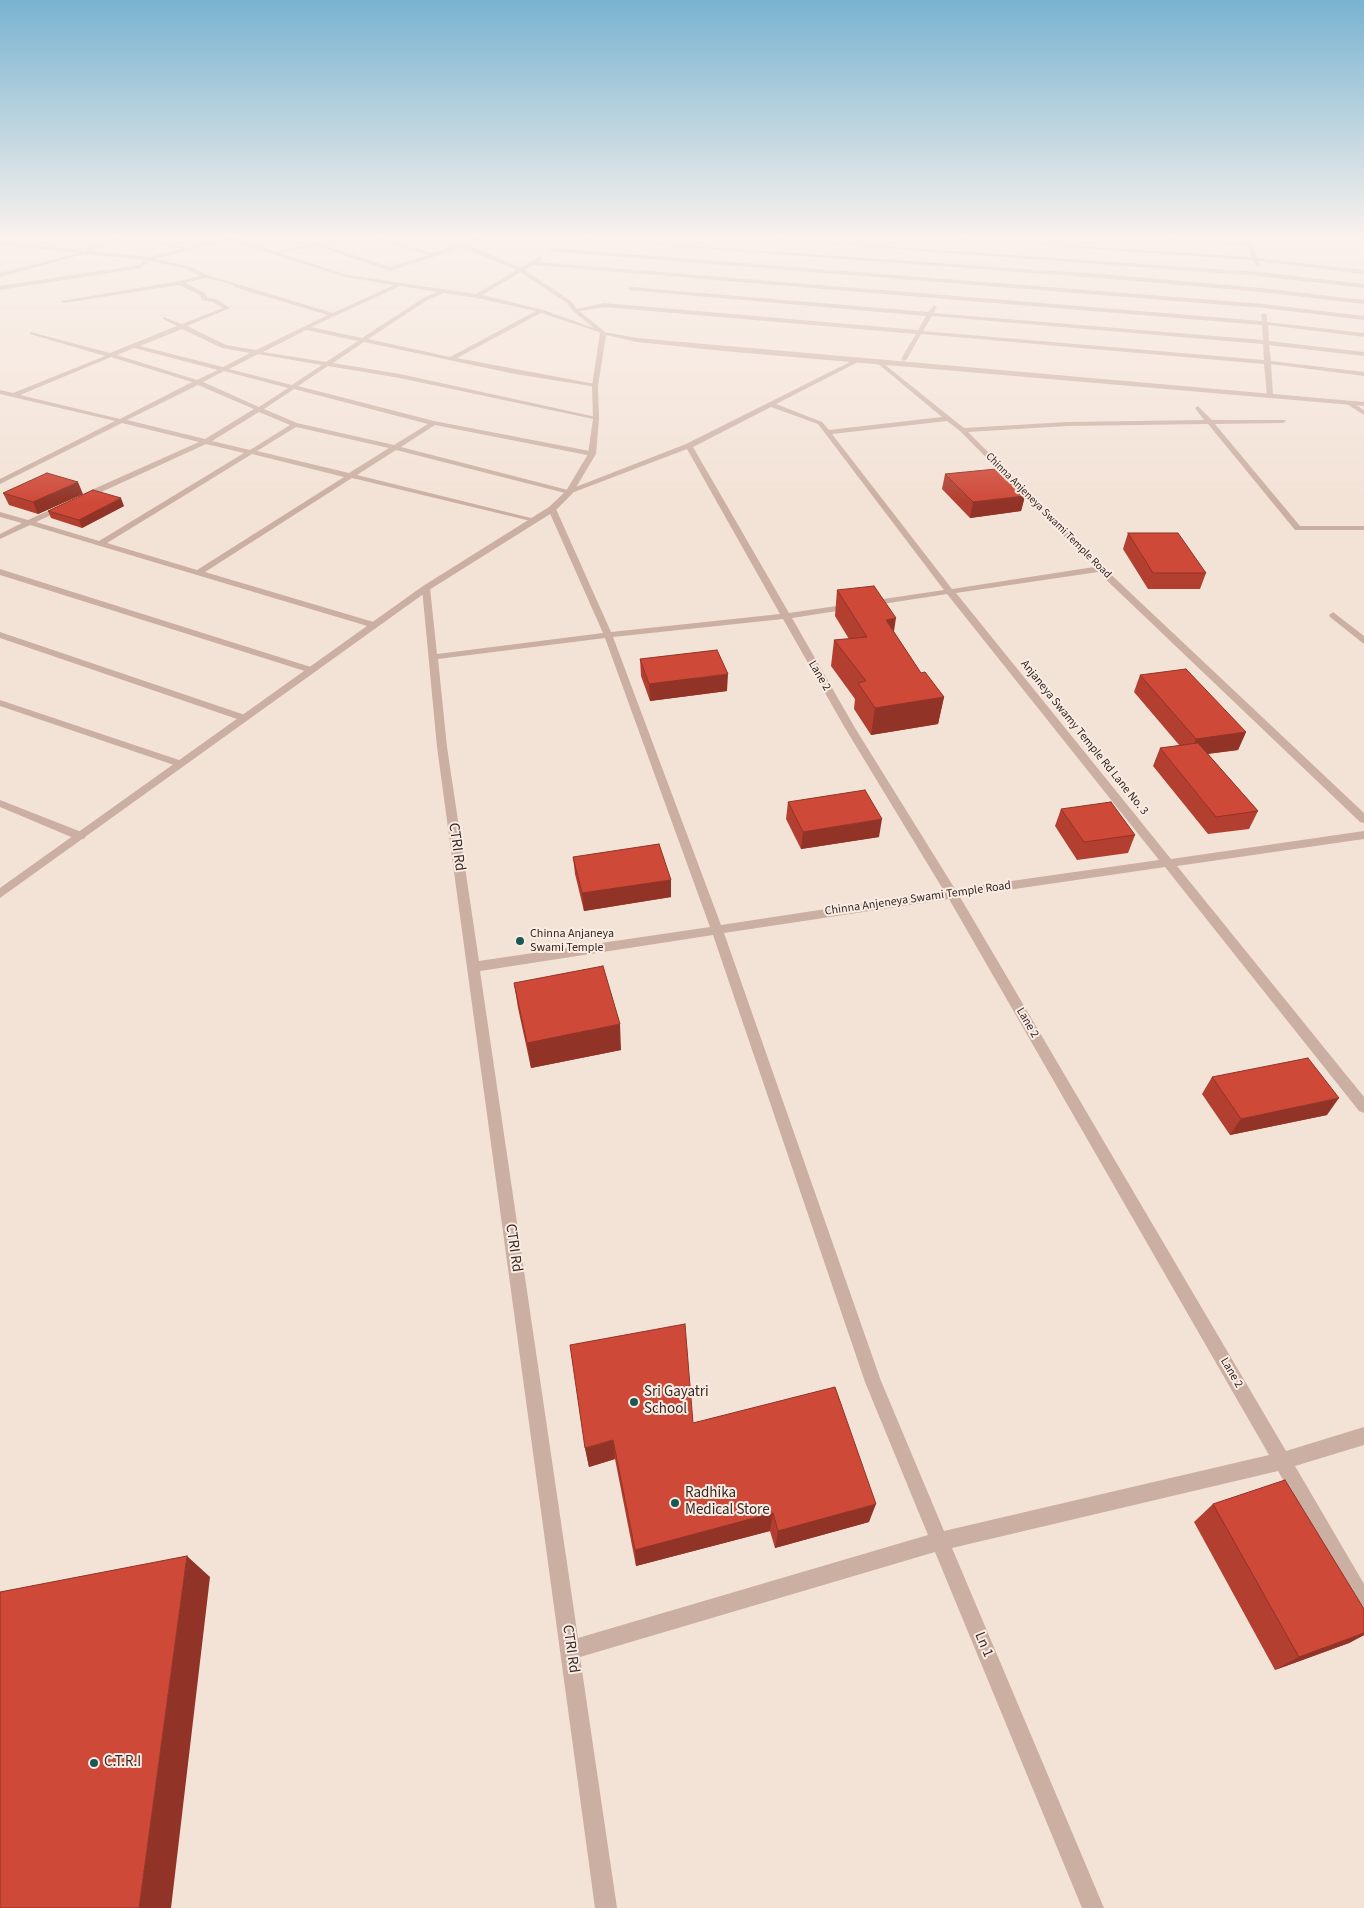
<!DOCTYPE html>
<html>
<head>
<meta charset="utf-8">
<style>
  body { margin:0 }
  canvas { display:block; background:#f3e2d6 }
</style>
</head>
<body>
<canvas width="1364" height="1908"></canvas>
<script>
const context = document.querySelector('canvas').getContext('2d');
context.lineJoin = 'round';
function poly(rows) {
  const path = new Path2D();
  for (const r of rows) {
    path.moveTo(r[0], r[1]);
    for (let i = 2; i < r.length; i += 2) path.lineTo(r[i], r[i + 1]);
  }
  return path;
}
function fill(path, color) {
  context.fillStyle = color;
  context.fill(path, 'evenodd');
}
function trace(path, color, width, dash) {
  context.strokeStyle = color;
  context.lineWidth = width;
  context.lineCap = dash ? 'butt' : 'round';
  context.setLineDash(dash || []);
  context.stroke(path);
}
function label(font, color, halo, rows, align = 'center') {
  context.font = font + ' "Source Sans 3",sans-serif';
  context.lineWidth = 4;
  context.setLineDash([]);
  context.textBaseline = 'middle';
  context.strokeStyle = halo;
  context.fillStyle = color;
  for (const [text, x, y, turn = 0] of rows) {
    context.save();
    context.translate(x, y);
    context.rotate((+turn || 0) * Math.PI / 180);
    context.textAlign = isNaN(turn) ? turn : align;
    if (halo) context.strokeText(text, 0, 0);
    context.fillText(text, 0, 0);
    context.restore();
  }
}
const minor = poly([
  [119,237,125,237,90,251,149,257,182,249,130,237,187,248,228,237,236,237,234,238,276,252,311,244,294,237,317,243,355,237,323,245,390,267,428,255,366,237,372,237,433,253,479,237,484,237,467,246,390,271,317,246,280,253,348,275,476,294,539,257,542,259,538,262,1262,321,1261,315,1264,313,1267,315,1267,322,1364,333,1364,337,1268,325,1269,341,1364,352,1364,356,1269,345,1271,361,1364,372,1364,376,1271,364,1273,395,1270,397,1267,395,1264,364,921,334,907,359,904,361,901,359,916,334,604,307,575,312,572,310,604,303,918,330,926,316,628,290,630,287,928,312,934,305,937,307,934,313,1263,340,1262,325,533,265,482,295,543,310,605,332,605,334,541,313,457,358,595,384,598,386,597,387,515,374,364,342,333,363,400,374,596,417,599,419,598,420,400,378,328,366,298,386,434,421,595,452,596,454,592,456,435,425,401,447,568,490,686,444,856,359,858,360,858,362,776,404,822,422,829,430,942,417,877,363,877,361,879,360,964,428,1067,422,1204,420,1195,408,1198,406,1212,420,1285,420,1286,421,1283,423,1215,424,1300,526,1364,526,1364,530,1295,530,1208,424,1067,426,968,432,1103,567,1364,813,1364,823,1360,822,1098,572,956,593,1171,859,1364,831,1364,839,1177,866,1364,1097,1364,1113,1359,1111,1165,867,960,897,1286,1451,1364,1427,1364,1445,1295,1466,1364,1584,1364,1612,1357,1609,1278,1471,952,1548,1104,1908,1082,1908,935,1552,580,1657,617,1908,595,1908,437,747,422,588,426,585,430,588,437,654,603,633,548,509,552,507,556,509,611,632,780,614,687,449,569,494,396,450,357,475,539,520,535,522,352,478,205,572,377,623,377,627,374,628,30,525,0,539,0,534,22,523,0,517,0,512,28,520,63,504,66,504,66,508,36,522,99,541,244,453,206,444,84,500,78,500,78,496,199,442,122,423,0,484,0,479,115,421,0,394,0,390,13,393,105,356,30,334,30,332,110,353,177,326,163,319,163,317,182,324,223,308,213,302,202,300,200,295,179,285,64,303,61,301,180,281,200,276,187,269,150,261,141,268,0,290,0,286,139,265,145,260,84,254,0,277,0,273,80,253,0,245,0,241,86,251,86,249,119,237],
  [229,240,345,277,394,285,333,313,207,275,191,267,155,259,229,240],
  [205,278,228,283,237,288,328,315,256,350,226,345,187,326,230,308,216,299,207,298,205,293,185,283,205,278],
  [400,286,437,292,425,297,362,338,311,327,400,286],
  [444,293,477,298,536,311,450,357,368,339,429,299,444,293],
  [932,316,1263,344,1264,360,923,331,932,316],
  [182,329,222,348,250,353,223,367,140,346,182,329],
  [306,330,358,341,326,362,263,352,306,330],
  [134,348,218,370,197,380,117,355,134,348],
  [258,354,322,365,292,385,229,369,258,354],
  [111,357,192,382,120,419,20,395,111,357],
  [224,371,288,388,259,407,203,382,224,371],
  [198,385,254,409,205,439,127,420,198,385],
  [294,389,428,424,394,445,297,423,264,409,294,389],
  [771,407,818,424,944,590,789,613,693,447,771,407],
  [259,412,290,425,250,450,212,441,259,412],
  [947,421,960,431,1094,567,952,589,832,434,947,421],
  [296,427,389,448,349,473,257,451,296,427],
  [252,454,344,477,197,570,107,543,252,454],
  [947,594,1159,860,955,889,855,728,792,618,947,594],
  [783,619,845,728,944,891,721,925,613,637,783,619],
  [605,638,710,927,479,961,447,747,438,659,605,638],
  [949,899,1269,1455,944,1531,881,1381,724,933,949,899],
  [713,935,865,1382,928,1535,578,1638,480,971,713,935],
  [560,237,1113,275,1261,288,1364,300,1364,304,1261,292,1113,279,562,238,560,237],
  [748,237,1259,272,1364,284,1364,288,1259,276,750,238,748,237],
  [932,237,1252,257,1248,246,1135,237,1247,243,1246,237,1250,237,1257,258,1364,270,1364,274,1258,261,1260,265,1257,267,1253,260,934,238,932,237],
  [551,248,1264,304,1364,316,1364,320,1264,308,549,251,551,248],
  [1347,402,1351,402,1364,410,1364,415,1347,404,1347,402],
  [0,569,314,668,316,670,311,673,308,672,0,575,0,569],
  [1333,612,1364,636,1364,644,1330,617,1329,615,1333,612],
  [0,632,248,716,249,718,244,721,240,720,0,638,0,632],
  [0,700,185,762,186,764,181,767,177,766,0,706,0,700],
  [0,800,84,833,86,836,84,839,76,839,0,807,0,800]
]);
const tertiary = poly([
  [437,237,467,244,523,269,571,301,577,309,605,332,637,338,1364,402,1364,406,723,351,637,342,606,335,598,386,599,419,596,454,572,494,555,511,429,590,0,898,0,888,423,586,549,507,566,491,588,454,593,419,592,386,600,333,573,311,567,303,519,271,437,237]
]);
const wall = poly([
  [945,474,1025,496,1021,511,970,518,942,489],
  [3,493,83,494,38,514,9,505],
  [124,506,82,528,51,518,48,511],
  [1128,533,1206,573,1200,589,1148,589,1123,549],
  [837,590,894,632,921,673,944,697,938,724,871,735,854,709,855,699,831,666,834,640,849,639,835,616],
  [640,659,727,691,650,701,641,676],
  [1140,675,1246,732,1238,750,1208,754,1258,811,1249,829,1208,834,1153,766,1160,748,1180,746,1134,692],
  [788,802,879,837,801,849,786,819],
  [1061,809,1135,835,1128,853,1077,860,1055,826],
  [573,857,671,880,671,897,584,911,575,874],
  [514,983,621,1050,531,1068,518,1008],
  [1212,1077,1327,1115,1230,1135,1202,1094],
  [693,1423,869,1522,775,1548,770,1531,636,1566,615,1459,589,1467,585,1448],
  [1213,1504,1364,1609,1364,1635,1349,1643,1275,1670,1194,1522]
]);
const shadedWall = poly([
  [78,482,83,494,38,514,33,502],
  [1025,496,1021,511,970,518,973,502],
  [121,498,124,506,82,528,79,520],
  [896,618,892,644,886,620],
  [728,674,727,691,650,701,649,684],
  [944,697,938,724,871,735,875,708],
  [1246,732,1238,750,1189,756,1196,739],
  [882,819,879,837,801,849,803,832],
  [671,880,671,897,584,911,582,893],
  [620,1024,621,1050,531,1068,527,1043],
  [1339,1098,1327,1115,1230,1135,1241,1119],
  [613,1440,615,1459,589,1467,585,1448],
  [876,1504,869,1522,775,1548,778,1531],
  [773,1513,770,1531,636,1566,635,1550],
  [187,1556,210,1577,171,1908,139,1908],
  [1364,1633,1364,1635,1349,1643,1275,1670,1299,1657]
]);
const building = poly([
  [996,469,1025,496,973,502,945,474,996,469],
  [47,473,78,482,33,502,3,493,47,473],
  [93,490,121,498,79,520,48,511,93,490],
  [1128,533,1178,533,1206,573,1153,573,1128,533],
  [874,586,896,618,886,620,921,673,925,672,944,697,875,708,858,683,866,681,834,640,867,637,837,590,874,586],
  [717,650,728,674,649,684,640,659,717,650],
  [1186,669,1246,732,1196,739,1140,675,1186,669],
  [1198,743,1258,811,1216,817,1160,748,1198,743],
  [865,790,882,819,803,832,788,802,865,790],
  [1111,802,1135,835,1084,842,1061,809,1111,802],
  [659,844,671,880,582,893,573,857,659,844],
  [603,966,620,1024,527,1043,514,983,603,966],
  [1308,1058,1339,1098,1241,1119,1212,1077,1308,1058],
  [685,1324,693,1423,835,1387,876,1504,778,1531,773,1513,635,1550,613,1440,585,1448,570,1345,685,1324],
  [1285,1480,1364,1609,1364,1633,1299,1657,1213,1504,1285,1480],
  [187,1556,139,1908,0,1908,0,1592,187,1556]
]);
const markers = [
  [520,941,5,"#185955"],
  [634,1402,5,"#185955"],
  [675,1503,5,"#185955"],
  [94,1763,5,"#185955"]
];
const farStreetnames = [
  ["Chinna Anjeneya Swami Temple Road",1048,516,45]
];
const streetNames = [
  ["Lane 2",819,676,60],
  ["Anjaneya Swamy Temple Rd Lane No. 3",1084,738,51],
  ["Chinna Anjeneya Swami Temple Road",918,899,-8],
  ["Lane 2",1027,1023,60],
  ["Lane 2",1231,1373,60]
];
const poiNames = [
  ["Chinna Anjaneya",530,934],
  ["Swami Temple",530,948]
];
const nearStreetnames = [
  ["CTRI Rd",456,847,82],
  ["CTRI Rd",513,1248,82],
  ["Ln 1",983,1645,67],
  ["CTRI Rd",570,1649,82]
];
const nearPoinames = [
  ["Sri Gayatri",644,1393],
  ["School",644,1410],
  ["Radhika",685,1494],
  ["Medical Store",685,1511],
  ["C.T.R.I",104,1763]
];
fill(minor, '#cbafa2');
fill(tertiary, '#cbafa2');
fill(wall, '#b23f30');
fill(shadedWall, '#913327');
fill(building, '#cf4938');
trace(building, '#913327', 1);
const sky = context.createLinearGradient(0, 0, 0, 504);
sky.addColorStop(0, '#79b3d0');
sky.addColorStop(0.47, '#faf2ed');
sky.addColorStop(1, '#faf2ed00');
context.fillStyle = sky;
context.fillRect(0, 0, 1364, 504);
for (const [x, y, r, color] of markers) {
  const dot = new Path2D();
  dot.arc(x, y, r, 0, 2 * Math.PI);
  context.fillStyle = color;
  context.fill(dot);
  trace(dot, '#faece3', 2);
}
label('11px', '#352825', '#faece3', farStreetnames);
label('12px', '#352825', '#faece3', streetNames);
label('12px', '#352825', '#faece3', poiNames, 'left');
label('15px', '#352825', '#faece3', nearStreetnames);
label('15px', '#352825', '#faece3', nearPoinames, 'left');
</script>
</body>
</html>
